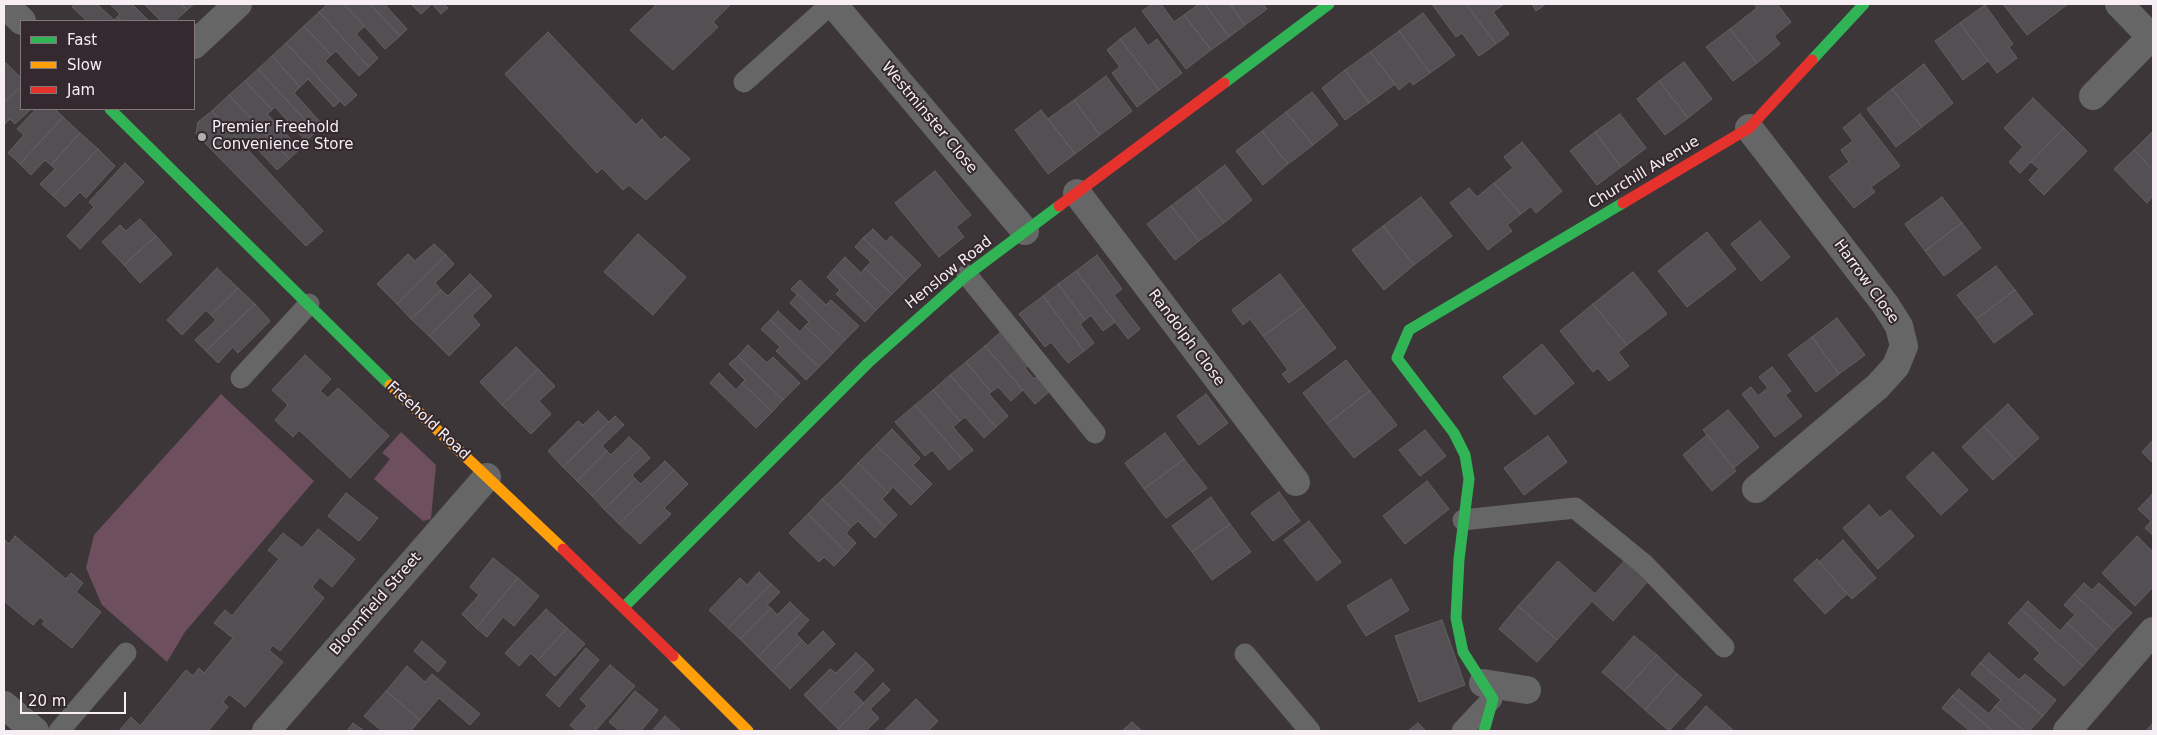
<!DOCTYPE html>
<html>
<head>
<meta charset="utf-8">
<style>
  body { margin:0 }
  #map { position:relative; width:2157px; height:735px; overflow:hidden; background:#3c3639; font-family:"DejaVu Sans",sans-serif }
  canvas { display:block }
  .frame { position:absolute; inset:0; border:5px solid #f6eef2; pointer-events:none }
  .legend { position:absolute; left:20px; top:20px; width:175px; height:90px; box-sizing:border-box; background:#34292e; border:1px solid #82787c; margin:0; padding:6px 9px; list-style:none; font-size:15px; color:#f6eef2 }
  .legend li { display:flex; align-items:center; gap:10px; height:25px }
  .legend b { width:25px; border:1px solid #82787c }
  .scale { position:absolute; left:20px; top:692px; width:106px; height:22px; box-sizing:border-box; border:2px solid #f6eef2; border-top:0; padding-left:6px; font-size:15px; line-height:18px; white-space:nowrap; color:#f6eef2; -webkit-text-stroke:4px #34292e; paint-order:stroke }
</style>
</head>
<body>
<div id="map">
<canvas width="2157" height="735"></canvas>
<div class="frame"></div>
<ul class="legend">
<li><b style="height:6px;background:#30b455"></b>Fast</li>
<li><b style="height:6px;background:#ff9f0a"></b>Slow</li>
<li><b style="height:6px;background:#e5322d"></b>Jam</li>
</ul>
<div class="scale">20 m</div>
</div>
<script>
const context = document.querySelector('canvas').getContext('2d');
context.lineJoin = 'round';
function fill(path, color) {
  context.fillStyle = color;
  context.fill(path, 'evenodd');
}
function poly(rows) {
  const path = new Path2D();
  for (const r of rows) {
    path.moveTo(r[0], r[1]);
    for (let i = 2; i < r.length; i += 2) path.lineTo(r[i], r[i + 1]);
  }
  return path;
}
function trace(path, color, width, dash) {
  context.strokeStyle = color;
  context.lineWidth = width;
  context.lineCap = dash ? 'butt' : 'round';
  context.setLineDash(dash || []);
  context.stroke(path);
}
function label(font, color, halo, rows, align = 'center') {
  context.font = font + ' "DejaVu Sans",sans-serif';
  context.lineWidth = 4;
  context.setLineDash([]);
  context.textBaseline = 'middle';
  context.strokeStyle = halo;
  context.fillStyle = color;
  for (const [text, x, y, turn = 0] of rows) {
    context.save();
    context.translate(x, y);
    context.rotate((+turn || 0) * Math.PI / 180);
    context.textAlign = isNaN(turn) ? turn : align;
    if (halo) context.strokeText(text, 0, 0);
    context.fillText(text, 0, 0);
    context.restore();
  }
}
const green = poly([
  [221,394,314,481,185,632,167,662,102,605,86,568,94,535],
  [401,432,436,465,431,519,423,521,374,479,390,459,382,453]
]);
const building = poly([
  [75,4,97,4,114,20,117,17,122,21,87,21,72,7,75,4],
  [110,4,132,4,149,21,122,21,117,17,120,14,110,4],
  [144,4,181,4,187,10,175,21,161,21,144,4],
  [181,4,194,4,187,10,181,4],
  [328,4,344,4,365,26,356,34,378,58,369,67,319,12,328,4],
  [344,4,370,4,400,36,385,49,344,4],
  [370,4,388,4,386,6,407,29,400,36,370,4],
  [411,4,432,4,421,14,411,4],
  [432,4,444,4,448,8,441,14,432,4],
  [657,4,731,4,713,22,718,27,673,70,630,30,657,4],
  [1152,4,1161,4,1174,22,1184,15,1211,50,1186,69,1142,11,1152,4],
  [1199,4,1205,4,1229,37,1211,50,1184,15,1199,4],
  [1205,4,1230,4,1245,25,1229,37,1205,4],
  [1230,4,1263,4,1267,9,1245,25,1230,4],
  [1432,4,1466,4,1496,44,1479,56,1462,33,1456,37,1432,4],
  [1466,4,1504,4,1493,12,1509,34,1496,44,1466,4],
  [1532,4,1546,4,1536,11,1532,4],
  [1754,4,1777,4,1791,22,1774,36,1780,44,1757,63,1730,29,1757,8,1754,4],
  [2003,4,2068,4,2027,35,2003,4],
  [1985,5,2013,44,2009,47,2017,58,1997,73,1960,23,1985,5],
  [319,12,369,67,359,76,336,51,331,55,304,26,319,12],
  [1423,13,1455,55,1430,73,1399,31,1423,13],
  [1960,23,1988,61,1963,80,1935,41,1960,23],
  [304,26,331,55,325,61,357,95,345,106,286,43,304,26],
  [1135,28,1148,46,1157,39,1182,73,1159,90,1120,39,1135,28],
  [1730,29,1757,63,1733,81,1706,47,1730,29],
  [1399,31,1430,73,1413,85,1410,81,1399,90,1370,52,1399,31],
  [548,32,636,125,642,119,661,140,665,136,690,159,646,200,629,185,623,190,602,168,597,173,505,74,548,32],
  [1120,39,1159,90,1137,107,1112,73,1120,67,1107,50,1120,39],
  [286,43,340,101,334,107,308,79,300,87,272,56,286,43],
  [1370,52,1395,84,1369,103,1345,70,1370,52],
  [272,56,300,87,294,93,323,125,316,132,258,69,272,56],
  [1684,62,1712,99,1688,118,1659,81,1684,62],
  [6,63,21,78,21,86,4,103,4,66,6,63],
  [1924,64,1953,103,1922,127,1892,89,1924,64],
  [258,69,316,132,306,141,275,107,272,110,245,81,258,69],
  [1345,70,1369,103,1345,120,1322,88,1345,70],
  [1106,76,1132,111,1100,135,1074,100,1106,76],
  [245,81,272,110,267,114,300,149,289,159,229,95,245,81],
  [1659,81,1688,118,1665,135,1637,99,1659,81],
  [21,86,21,109,31,109,15,124,10,119,4,125,4,103,21,86],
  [1892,89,1922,127,1896,147,1867,109,1892,89],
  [1312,92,1338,125,1313,145,1286,112,1312,92],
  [229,95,289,159,277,170,246,137,241,142,212,111,229,95],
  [2033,98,2064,128,2020,173,2009,162,2023,147,2004,128,2033,98],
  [1074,100,1100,135,1075,154,1048,119,1074,100],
  [36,109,55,109,63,117,20,164,8,153,24,135,17,129,36,109],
  [1041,110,1075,154,1048,174,1015,130,1041,110],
  [212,111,323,231,306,246,196,134,198,122,212,111],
  [1286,112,1313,145,1288,164,1262,131,1286,112],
  [1620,114,1646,148,1621,167,1595,132,1620,114],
  [1860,114,1900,166,1871,187,1875,192,1854,208,1829,177,1849,162,1841,150,1853,141,1843,128,1860,114],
  [63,117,80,133,51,165,45,160,31,175,20,164,63,117],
  [2064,128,2087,151,2044,195,2029,180,2039,169,2031,162,2064,128],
  [1262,131,1288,164,1263,185,1236,151,1262,131],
  [2153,131,2153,170,2134,150,2153,131],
  [1595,132,1621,167,1597,185,1570,151,1595,132],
  [80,133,98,149,53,196,40,184,55,169,51,165,80,133],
  [1522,142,1562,191,1536,213,1531,206,1521,214,1494,183,1513,168,1504,157,1522,142],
  [98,149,115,166,86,198,80,192,65,207,53,196,98,149],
  [2134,150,2153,170,2153,196,2147,203,2114,169,2134,150],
  [125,163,144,182,80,249,67,236,94,207,89,202,125,163],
  [1225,165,1252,200,1224,223,1196,187,1225,165],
  [935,171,971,215,956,227,964,237,939,257,895,203,935,171],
  [1494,183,1521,214,1507,225,1512,231,1488,250,1450,203,1469,188,1477,197,1494,183],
  [1196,187,1224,223,1199,241,1171,206,1196,187],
  [1421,197,1452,236,1414,265,1383,226,1421,197],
  [1942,197,1962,223,1925,251,1905,224,1942,197],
  [1171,206,1199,241,1175,260,1147,224,1171,206],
  [140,219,156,236,124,265,102,242,120,225,126,231,140,219],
  [1760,221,1790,257,1761,281,1731,244,1760,221],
  [1962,223,1981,248,1944,276,1925,251,1962,223],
  [1383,226,1414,265,1384,290,1352,250,1383,226],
  [873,229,886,242,891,236,921,265,906,280,863,238,873,229],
  [1707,232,1736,269,1687,307,1658,271,1707,232],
  [638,234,686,277,653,315,604,272,638,234],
  [156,236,172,254,140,283,124,265,156,236],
  [863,238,906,280,892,294,865,268,871,262,855,247,863,238],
  [434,244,446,255,397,304,377,284,408,254,415,261,434,244],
  [446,255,454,264,435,283,441,290,411,319,397,304,446,255],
  [1097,255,1122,289,1114,295,1140,329,1128,339,1076,271,1097,255],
  [845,257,861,273,865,268,892,294,876,310,834,269,845,257],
  [1996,266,2015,290,1976,319,1957,295,1996,266],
  [217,268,238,288,211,315,206,310,182,335,167,320,217,268],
  [834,269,876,310,865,322,836,294,840,290,827,277,834,269],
  [1076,271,1115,322,1103,331,1091,315,1085,320,1058,284,1076,271],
  [1633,272,1667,314,1627,345,1593,304,1633,272],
  [470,274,481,285,429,336,411,319,441,290,448,296,470,274],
  [1280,274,1304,306,1263,336,1250,319,1243,325,1232,310,1280,274],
  [800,280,826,305,831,300,859,326,845,340,791,289,800,280],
  [1058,284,1085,320,1080,324,1094,343,1084,351,1043,296,1058,284],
  [481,285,492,296,472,316,480,325,449,356,429,336,481,285],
  [238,288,255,304,206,351,195,340,216,320,211,315,238,288],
  [2015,290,2033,314,1994,343,1976,319,2015,290],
  [798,294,845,340,833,353,805,326,809,322,790,303,798,294],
  [1043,296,1084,351,1068,363,1051,342,1045,347,1019,314,1043,296],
  [255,304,270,321,238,353,233,347,218,363,206,351,255,304],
  [1593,304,1627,345,1618,352,1629,366,1609,381,1598,368,1593,372,1560,331,1593,304],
  [1304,306,1336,348,1289,383,1282,374,1288,370,1263,336,1304,306],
  [778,311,800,332,805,326,833,353,819,367,770,320,778,311],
  [1837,318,1865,355,1839,374,1812,337,1837,318],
  [770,320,819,367,806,380,776,351,780,347,761,329,770,320],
  [1005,328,1034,361,1025,368,1034,379,1038,376,1051,390,1035,404,985,346,1005,328],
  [1812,337,1839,374,1816,392,1788,355,1812,337],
  [1542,344,1574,383,1535,415,1503,377,1542,344],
  [748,345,767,363,773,357,800,383,783,400,738,356,748,345],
  [985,346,1023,390,1011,401,998,387,991,392,966,362,985,346],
  [516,347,538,369,502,405,480,382,516,347],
  [305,355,331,379,320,391,328,398,338,388,389,436,350,478,299,430,293,437,275,420,288,405,272,390,305,355],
  [738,356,783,400,772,412,742,383,745,380,729,364,738,356],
  [1346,360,1370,391,1327,424,1303,393,1346,360],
  [966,362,991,392,989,394,1008,416,996,427,950,375,966,362],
  [1772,367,1791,391,1785,395,1802,416,1775,437,1742,394,1751,387,1758,396,1768,388,1759,377,1772,367],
  [538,369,555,386,539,401,551,414,531,434,502,405,538,369],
  [719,373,736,390,742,383,772,412,756,428,710,383,719,373],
  [950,375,996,427,984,438,965,417,960,421,933,390,950,375],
  [933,390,960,421,953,427,973,450,962,459,915,405,933,390],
  [1370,391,1397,425,1354,458,1327,424,1370,391],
  [1206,394,1228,423,1199,445,1177,416,1206,394],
  [2008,404,2039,438,2015,460,1984,426,2008,404],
  [915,405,962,459,949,470,932,450,925,456,895,422,915,405],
  [1728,410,1759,447,1734,468,1703,430,1728,410],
  [598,411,609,422,563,467,548,451,578,421,583,425,598,411],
  [615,416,624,425,602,446,607,451,577,481,563,467,615,416],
  [1984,426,2015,460,1993,480,1962,447,1984,426],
  [892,429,920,458,913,465,932,484,924,492,876,445,892,429],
  [1425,430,1446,456,1420,476,1399,450,1425,430],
  [1165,433,1184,459,1144,489,1125,463,1165,433],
  [1707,435,1736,471,1712,491,1683,455,1707,435],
  [1548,436,1567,462,1524,495,1504,468,1548,436],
  [629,437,641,448,592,496,577,481,607,451,611,455,629,437],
  [2153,440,2153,463,2142,452,2153,440],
  [876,445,924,492,911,505,893,487,888,493,858,463,876,445],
  [641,448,650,458,632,475,635,479,604,509,592,496,641,448],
  [1933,452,1968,490,1941,515,1906,477,1933,452],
  [1184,459,1207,488,1166,518,1144,489,1184,459],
  [665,461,674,470,619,524,604,509,635,479,641,484,665,461],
  [858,463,888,493,882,499,897,515,885,527,840,482,858,463],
  [674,470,688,484,664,508,671,514,640,544,619,524,674,470],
  [1427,481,1449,509,1405,544,1383,516,1427,481],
  [840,482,885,527,875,538,858,521,851,527,822,499,840,482],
  [1279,492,1300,521,1273,541,1251,513,1279,492],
  [346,493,378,518,359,541,328,516,346,493],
  [2153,493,2153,506,2147,500,2153,493],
  [1211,497,1230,524,1192,552,1172,526,1211,497],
  [822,499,851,527,846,533,856,543,847,553,808,514,822,499],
  [2147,500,2153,506,2153,535,2145,528,2151,521,2138,509,2147,500],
  [1869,505,1880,518,1890,510,1914,536,1878,569,1843,528,1869,505],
  [808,514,847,553,834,566,824,557,819,562,789,533,808,514],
  [1309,521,1341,562,1317,581,1284,540,1309,521],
  [1230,524,1251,552,1212,580,1192,552,1230,524],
  [318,529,355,559,332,587,320,577,312,587,324,598,280,651,273,645,269,650,283,662,245,707,229,694,223,702,228,707,208,731,119,731,131,717,140,726,186,670,193,676,199,668,204,673,233,638,214,623,225,610,232,616,279,559,268,550,283,533,302,548,318,529],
  [15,536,66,579,71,573,83,583,76,592,101,612,72,648,42,624,45,621,40,617,33,625,4,601,4,539,9,544,15,536],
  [2137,536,2153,552,2153,587,2135,606,2102,573,2137,536],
  [1843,540,1876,578,1852,599,1819,562,1843,540],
  [493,558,518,578,476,628,462,614,479,595,470,587,493,558],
  [1817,559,1847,594,1825,614,1794,580,1817,559],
  [1625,560,1649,580,1613,621,1592,601,1557,640,1518,606,1558,561,1595,594,1625,560],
  [759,572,771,584,728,628,709,610,740,578,747,585,759,572],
  [518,578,539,596,514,626,503,617,487,637,476,628,518,578],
  [1391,579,1409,610,1366,636,1347,606,1391,579],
  [2084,583,2092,590,2099,583,2132,613,2114,631,2074,594,2084,583],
  [771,584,780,592,767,605,771,608,740,639,728,628,771,584],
  [2074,594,2114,631,2097,650,2067,623,2075,615,2064,605,2074,594],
  [2028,601,2060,631,2067,623,2097,650,2083,666,2021,609,2028,601],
  [790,602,801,613,758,657,740,639,771,608,777,615,790,602],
  [1518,606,1557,640,1537,662,1499,629,1518,606],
  [546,609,567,628,538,660,531,653,519,666,505,653,546,609],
  [2021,609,2083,666,2064,686,2034,659,2040,653,2008,623,2021,609],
  [801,613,809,620,796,634,802,640,772,671,758,657,801,613],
  [1442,620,1465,685,1419,702,1395,636,1442,620],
  [567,628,585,644,555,676,538,660,567,628],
  [823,631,835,644,790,689,772,671,802,640,808,646,823,631],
  [1634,636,1657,655,1624,691,1602,672,1634,636],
  [422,641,446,662,438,672,414,651,422,641],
  [586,648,599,660,559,707,546,695,586,648],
  [856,653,866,662,819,710,804,695,830,669,836,673,856,653],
  [1989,653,2019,680,2025,674,2056,700,2043,716,1980,663,1989,653],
  [1657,655,1677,674,1645,710,1624,691,1657,655],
  [866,662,874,670,853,692,864,703,838,729,819,710,866,662],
  [1980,663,2043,716,2029,731,2024,731,1995,706,2001,700,1971,674,1980,663],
  [610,665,635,686,595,731,577,731,570,725,587,706,580,699,610,665],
  [407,666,425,682,432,674,480,714,470,725,439,698,420,720,386,691,407,666],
  [1677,674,1702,695,1669,731,1645,710,1677,674],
  [883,683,890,690,870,709,879,718,866,731,841,731,838,729,883,683],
  [1959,689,1989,714,1995,706,2024,731,1993,731,1952,696,1959,689],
  [386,691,420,720,411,731,382,731,364,716,386,691],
  [635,691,658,710,641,731,620,731,609,722,635,691],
  [1952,696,1993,731,1970,731,1942,708,1952,696],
  [916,699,938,721,928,731,884,731,916,699],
  [1706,706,1734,731,1684,731,1706,706],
  [665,716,681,731,652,731,665,716],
  [1132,722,1142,731,1122,731,1132,722],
  [353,723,364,731,347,731,353,723],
  [1418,723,1426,731,1408,731,1418,723],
  [2153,723,2153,731,2148,731,2147,730,2153,723]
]);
const lane = poly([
  [744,82,831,4],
  [967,275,1095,433],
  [241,378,309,304],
  [1463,520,1575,508,1645,565,1724,647],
  [1245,654,1310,731],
  [59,731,126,653],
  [1462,731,1492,699]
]);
const street = poly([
  [4,4,22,21],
  [833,4,1025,231],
  [2119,4,2151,37],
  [194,45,238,4],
  [2093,96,2153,35],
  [1749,128,1885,304,1899,326,1904,346,1896,366,1878,386,1756,489],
  [1077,193,1296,482],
  [1483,683,1527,690],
  [4,705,35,731],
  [266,731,487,477],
  [2067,731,2153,631]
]);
const fast = poly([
  [1812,60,1864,4],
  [1224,83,1329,4],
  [110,109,390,385],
  [624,607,868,363,967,275,1059,206],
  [1484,731,1493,699,1463,652,1456,618,1459,559,1469,479,1465,455,1454,433,1397,358,1409,330,1623,203]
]);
const slow = poly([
  [390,385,563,549],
  [673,656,748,731]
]);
const jam = poly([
  [1623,203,1749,128,1812,60],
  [1059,206,1224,83],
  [563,549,673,656]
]);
const markers = [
  [202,137,5,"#b5aeb1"]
];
const streetNames = [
  ["Westminster Close",929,118,50],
  ["Churchill Avenue",1644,173,-31],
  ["Henslow Road",949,273,-39],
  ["Harrow Close",1866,282,54],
  ["Randolph Close",1186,338,53],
  ["Freehold Road",428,421,43],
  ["Bloomfield Street",376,604,-49]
];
const poiNames = [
  ["Premier Freehold",212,128],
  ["Convenience Store",212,145]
];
fill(green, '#6d4f5d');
fill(building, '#544f52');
trace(building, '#645f62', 1);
trace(lane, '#656665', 21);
trace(street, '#656665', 28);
trace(fast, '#30b455', 11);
trace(slow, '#ff9f0a', 11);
trace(jam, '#e5322d', 11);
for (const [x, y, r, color] of markers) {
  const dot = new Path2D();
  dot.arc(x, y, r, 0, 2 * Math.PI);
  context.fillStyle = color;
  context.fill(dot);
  trace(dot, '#34292e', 2);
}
label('15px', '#f6eef2', '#34292e', streetNames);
label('15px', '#f6eef2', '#34292e', poiNames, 'left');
</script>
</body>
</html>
